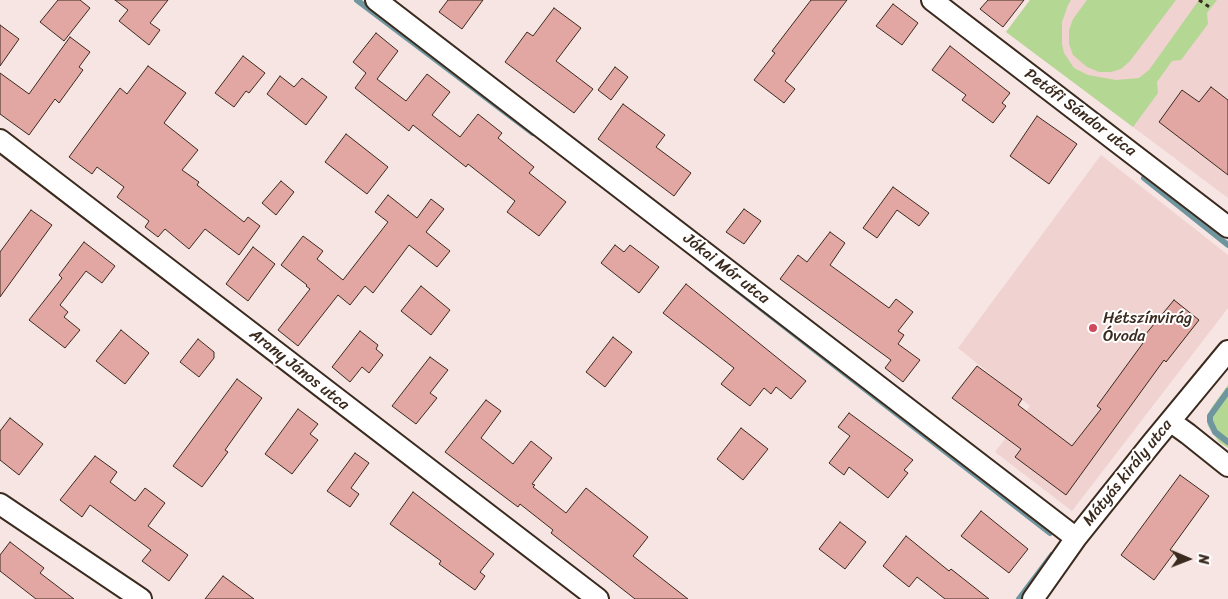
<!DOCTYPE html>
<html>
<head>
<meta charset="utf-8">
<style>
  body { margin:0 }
  #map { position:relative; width:1228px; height:599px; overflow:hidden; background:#f6e5e3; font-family:Sriracha,sans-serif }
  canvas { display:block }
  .north { position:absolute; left:1163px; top:534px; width:50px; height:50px; -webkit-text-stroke:4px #fff; paint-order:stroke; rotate:91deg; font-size:14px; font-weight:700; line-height:20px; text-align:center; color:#3b2a1e }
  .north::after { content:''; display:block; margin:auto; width:18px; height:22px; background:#3b2a1e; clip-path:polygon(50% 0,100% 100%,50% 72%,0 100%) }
</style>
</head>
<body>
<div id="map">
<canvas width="1228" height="599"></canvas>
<div class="north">N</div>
</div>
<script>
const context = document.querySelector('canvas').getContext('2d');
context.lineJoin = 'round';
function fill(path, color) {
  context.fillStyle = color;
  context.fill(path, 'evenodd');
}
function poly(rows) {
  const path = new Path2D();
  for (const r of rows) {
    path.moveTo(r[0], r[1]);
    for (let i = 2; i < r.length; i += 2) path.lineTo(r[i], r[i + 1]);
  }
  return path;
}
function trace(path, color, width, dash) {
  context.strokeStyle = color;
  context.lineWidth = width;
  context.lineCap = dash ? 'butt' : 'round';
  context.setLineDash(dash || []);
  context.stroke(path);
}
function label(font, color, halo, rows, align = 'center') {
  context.font = font + ' Sriracha,sans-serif';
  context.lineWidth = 4;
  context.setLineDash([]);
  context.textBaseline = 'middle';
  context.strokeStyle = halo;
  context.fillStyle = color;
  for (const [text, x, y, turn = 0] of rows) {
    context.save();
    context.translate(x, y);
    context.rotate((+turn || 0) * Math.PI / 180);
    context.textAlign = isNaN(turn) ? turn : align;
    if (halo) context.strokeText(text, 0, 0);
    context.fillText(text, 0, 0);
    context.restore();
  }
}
const built = poly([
  [1030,0,1228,0,1228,198,1006,32],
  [1101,155,1228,255,1228,308,1072,511,995,452,1030,406,958,348]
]);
const green = poly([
  [1030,0,1071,0,1068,5,1062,22,1062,44,1064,53,1074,68,1088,75,1116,80,1139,78,1149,70,1199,0,1217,0,1207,13,1208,24,1181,60,1172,61,1157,82,1158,93,1133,127,1006,32],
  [1087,0,1176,0,1130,61,1121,69,1111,72,1099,72,1087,67,1073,55,1069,44,1069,30,1073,19],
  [1228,385,1228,448,1219,442,1208,426,1207,422,1207,416,1212,407]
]);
const stream = poly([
  [357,0,533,133],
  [1144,178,1228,245],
  [708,267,1050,533],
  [1228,391,1210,416,1210,421,1215,432,1228,442],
  [1019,599,1052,555]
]);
const building = poly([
  [58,0,80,0,90,8,64,41,40,22,58,0],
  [115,0,168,0,150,23,160,30,149,45,119,21,128,10,115,0],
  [448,0,483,0,462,29,439,12,448,0],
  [811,0,847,0,785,81,795,89,784,103,754,80,775,53,772,51,811,0],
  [988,0,1024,0,1003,27,980,9,988,0],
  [893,4,918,23,902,45,876,26,893,4],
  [554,8,581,28,556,61,593,89,574,113,505,62,527,32,533,36,554,8],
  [0,25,19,39,0,66,0,25],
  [376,33,398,51,377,79,406,101,427,74,450,92,432,115,460,137,478,114,502,133,498,138,534,167,529,173,566,202,539,236,507,212,515,201,468,164,466,167,413,125,409,131,355,88,366,73,353,62,376,33],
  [70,37,90,52,79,67,83,70,59,103,55,99,29,135,0,114,0,73,29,94,70,37],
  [950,46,1010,93,1002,103,1006,106,993,123,962,100,966,95,932,70,950,46],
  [243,56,265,73,249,93,246,91,234,107,215,93,243,56],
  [148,66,186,93,164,123,198,150,182,170,199,182,197,185,244,222,248,217,260,226,239,255,205,229,189,249,165,229,158,237,145,227,149,221,117,197,124,187,97,167,92,174,69,157,120,88,127,94,148,66],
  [615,67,628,77,611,100,598,90,615,67],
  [280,76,294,87,302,78,327,97,306,125,267,94,280,76],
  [1211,87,1228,100,1228,175,1159,122,1182,90,1199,102,1211,87],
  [623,104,665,135,656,147,691,173,674,196,598,139,623,104],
  [1037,116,1077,144,1049,184,1010,156,1037,116],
  [346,134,388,167,367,194,325,162,346,134],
  [281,181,294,192,276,215,262,203,281,181],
  [893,187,929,213,919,226,897,210,877,238,863,228,893,187],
  [388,195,417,218,431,199,444,209,426,232,450,251,437,267,409,245,373,293,365,286,350,305,338,295,298,346,278,330,310,289,306,286,307,285,281,265,303,236,323,251,317,259,343,280,388,222,375,212,388,195],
  [744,209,761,221,744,244,726,232,744,209],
  [31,210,52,225,0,297,0,252,31,210],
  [830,232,845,243,830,265,889,308,896,299,913,312,898,331,904,335,898,344,920,360,903,382,885,368,891,360,780,279,798,255,807,262,830,232],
  [84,242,115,266,102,283,86,271,60,305,68,312,64,317,80,330,65,348,29,320,62,278,59,275,84,242],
  [615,245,624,252,630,245,659,267,639,293,601,263,615,245],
  [253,247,275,264,248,301,226,284,253,247],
  [686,284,806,381,791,399,776,387,771,394,764,388,750,406,721,384,734,368,663,313,686,284],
  [421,286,450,310,431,335,401,311,421,286],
  [1174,300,1199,320,1166,362,1164,360,1066,495,1015,457,1021,449,952,398,977,366,1022,399,1018,405,1072,446,1101,409,1097,406,1143,343,1140,341,1174,300],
  [121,330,149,353,125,384,96,361,121,330],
  [360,331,378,345,376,349,383,355,369,373,362,367,350,382,332,367,360,331],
  [613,337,632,352,605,387,586,372,613,337],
  [198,339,214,352,214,358,199,377,180,362,198,339],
  [430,357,448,370,430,393,437,398,416,424,392,406,430,357],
  [237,379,262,398,225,450,228,452,202,487,173,466,237,379],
  [486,400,501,411,481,438,513,464,531,441,552,458,532,484,535,485,533,487,566,513,586,488,648,537,633,556,688,599,635,599,551,533,553,530,520,504,518,507,445,452,486,400],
  [298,409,318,424,310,434,318,440,292,474,265,454,298,409],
  [849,413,913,460,904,470,908,473,888,498,849,467,844,475,829,463,850,436,838,427,849,413],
  [10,418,43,444,19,475,0,460,0,431,10,418],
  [741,428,768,449,743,480,717,459,741,428],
  [355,453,369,463,351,488,359,494,350,507,327,491,355,453],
  [95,456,117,472,110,482,135,501,145,488,165,503,148,526,188,555,169,581,142,561,151,550,90,505,82,517,60,500,95,456],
  [1180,475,1209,496,1170,550,1174,553,1154,580,1121,555,1180,475],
  [413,492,494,554,480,572,485,576,475,590,439,564,441,561,390,524,413,492],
  [981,511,1028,549,1009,573,961,536,981,511],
  [840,522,866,542,845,569,819,549,840,522],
  [906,536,949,571,951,569,989,599,945,599,917,577,909,587,883,566,906,536],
  [10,542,44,568,40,573,74,599,36,599,0,571,0,555,10,542],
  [223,576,254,599,205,599,223,576]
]);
const path = poly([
  [1199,0,1211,8]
]);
const minor = poly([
  [376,0,1076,538],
  [932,0,1228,227],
  [0,140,598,599],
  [1170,421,1188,434,1228,466],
  [0,504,141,599],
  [1033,599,1076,538,1152,443,1228,351]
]);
const markers = [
  [1093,328,5,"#d1495b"]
];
const streetNames = [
  ["Petőfi Sándor utca",1080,113,37],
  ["Jókai Mór utca",726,269,38],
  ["Arany János utca",299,370,38],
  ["Mátyás király utca",1128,473,-51]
];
const poiNames = [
  ["Hétszínvirág",1103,319],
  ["Óvoda",1103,337]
];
fill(built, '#f0d2d0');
fill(green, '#b4d893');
trace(stream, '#6f969e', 6);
fill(building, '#e2a7a2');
trace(building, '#3b2a1e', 1);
trace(minor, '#3b2a1e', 24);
trace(path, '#3b2a1e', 3, [4, 4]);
trace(minor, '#fff', 20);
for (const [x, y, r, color] of markers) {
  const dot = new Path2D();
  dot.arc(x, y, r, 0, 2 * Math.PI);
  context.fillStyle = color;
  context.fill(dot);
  trace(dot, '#fff', 2);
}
label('16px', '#3b2a1e', '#fff', streetNames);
label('16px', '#3b2a1e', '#fff', poiNames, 'left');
</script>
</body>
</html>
